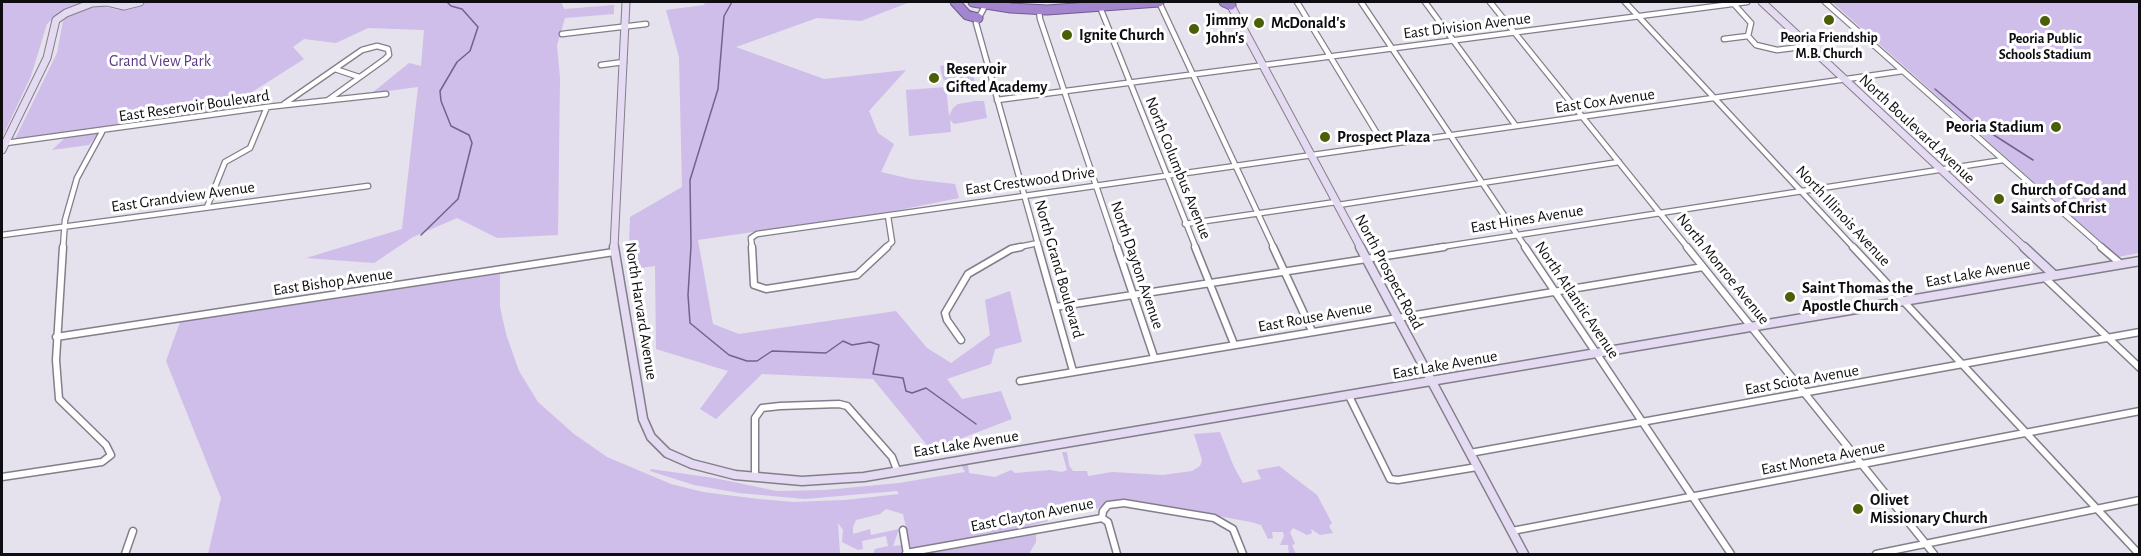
<!DOCTYPE html>
<html>
<head>
<meta charset="utf-8">
<style>
  body { margin:0 }
  #map { position:relative; width:2141px; height:556px; overflow:hidden; background:#e5e1ed; font-family:"Alegreya Sans",sans-serif }
  canvas { display:block }
  .frame { position:absolute; inset:0; border:3px solid #0e0d11; pointer-events:none }
</style>
</head>
<body>
<div id="map">
<canvas width="2141" height="556"></canvas>
<div class="frame"></div>
</div>
<script>
const context = document.querySelector('canvas').getContext('2d');
context.lineJoin = 'round';
function fill(path, color) {
  context.fillStyle = color;
  context.fill(path, 'evenodd');
}
function poly(rows) {
  const path = new Path2D();
  for (const r of rows) {
    path.moveTo(r[0], r[1]);
    for (let i = 2; i < r.length; i += 2) path.lineTo(r[i], r[i + 1]);
  }
  return path;
}
function trace(path, color, width, dash) {
  context.strokeStyle = color;
  context.lineWidth = width;
  context.lineCap = dash ? 'butt' : 'round';
  context.setLineDash(dash || []);
  context.stroke(path);
}
function label(font, color, halo, rows, align = 'center') {
  context.font = font + ' "Alegreya Sans",sans-serif';
  context.lineWidth = 6;
  context.setLineDash([]);
  context.textBaseline = 'middle';
  context.strokeStyle = halo;
  context.fillStyle = color;
  for (const [text, x, y, turn = 0] of rows) {
    context.save();
    context.translate(x, y);
    context.rotate((+turn || 0) * Math.PI / 180);
    context.textAlign = isNaN(turn) ? turn : align;
    if (halo) context.strokeText(text, 0, 0);
    context.fillText(text, 0, 0);
    context.restore();
  }
}
const green = poly([
  [2,2,88,2,57,15,47,24,31,76,2,138],
  [146,2,561,2,564,9,614,5,614,14,565,18,557,45,560,78,558,235,497,238,457,218,413,237,374,263,306,258,402,229,418,87,372,93,409,63,421,66,424,30,368,28,336,43,304,39,293,47,304,59,241,99,240,108,103,128,89,145,52,150,70,133,15,139,57,53,63,21,71,14,87,8,101,6,119,10,133,8],
  [705,2,910,2,861,21,817,18,736,47,824,79,906,70,869,111,878,133,894,144,881,172,911,179,955,184,959,198,889,212,698,240,713,324,739,334,896,311,927,348,951,363,990,335,985,300,1010,291,1022,342,995,349,991,364,947,379,962,399,1001,391,1012,419,931,450,873,379,762,374,716,419,700,409,728,371,656,349,655,266,628,270,630,217,682,187,679,57,666,10,704,5],
  [1832,2,2139,2,2139,253,2118,257],
  [966,63,970,64,975,82,958,86,943,79,940,66],
  [946,87,949,116,953,108,958,104,976,101,984,101,987,118,954,124,950,120,951,132,909,136,906,90],
  [500,274,500,307,506,334,519,371,538,402,574,434,607,457,671,484,703,492,758,499,794,502,845,500,899,494,897,491,805,499,739,493,694,485,650,471,651,469,714,478,777,491,825,490,899,483,965,472,961,465,968,465,969,473,995,477,1011,470,1015,473,1050,470,1062,472,1067,470,1062,452,1067,452,1069,465,1073,471,1087,471,1088,476,1112,472,1163,475,1192,471,1200,466,1202,460,1194,434,1220,432,1234,467,1243,483,1261,479,1257,470,1279,466,1317,495,1332,523,1329,526,1333,533,1320,535,1311,529,1312,533,1307,535,1293,528,1290,532,1295,544,1292,545,1296,554,1289,554,1288,545,1280,545,1284,536,1283,532,1272,532,1273,538,1268,539,1261,525,1251,522,1135,501,1107,503,1090,512,1086,502,1076,500,1065,502,1066,509,1064,514,1055,513,1054,509,1046,510,1048,521,1023,528,1023,535,1036,534,1036,542,1030,552,1031,554,924,554,922,548,911,548,903,514,886,509,880,514,856,520,853,527,853,534,870,529,871,535,899,529,893,546,902,545,904,554,873,554,875,549,888,546,886,536,862,541,863,549,858,550,842,542,843,530,838,523,840,554,208,554,221,498,166,361,180,322]
]);
const stream = poly([
  [732,2,724,16,718,89,690,180,691,246,688,295,690,323,729,355,747,361,757,361,772,351,826,353,843,341,852,345,870,342,879,345,873,374,903,378,906,391,912,393,926,388,976,424],
  [1935,89,1975,123,2033,160],
  [421,235,458,199,472,143,469,135,451,126,441,101,440,91,457,62,470,51,478,27,462,9,451,6,447,2]
]);
const streetFar1 = poly([
  [1098,2,1196,248],
  [1159,2,1274,248],
  [1297,2,1384,145],
  [1361,2,1526,248],
  [1425,2,1516,126],
  [1490,2,1688,248],
  [1625,2,1854,248],
  [1825,2,2103,248],
  [1733,3,1751,23,1748,36,1756,45,1777,50,1809,46],
  [986,4,976,23,1039,248],
  [1039,10,1040,19,1117,248],
  [562,34,646,24],
  [1724,39,1748,36],
  [601,65,624,62],
  [335,69,359,77],
  [997,100,1747,2],
  [284,104,362,50,377,46,388,49,389,55,385,59,328,100],
  [6,143,267,107,386,94],
  [1338,205,1619,162],
  [207,207,225,162,250,148,267,107],
  [1185,224,1336,202],
  [2,235,368,186],
  [63,248,65,220,77,178,102,132],
  [752,248,751,238,757,234,1903,71],
  [885,248,892,242,888,216],
  [1014,248,1038,243],
  [1434,248,2003,160]
]);
const street = poly([
  [752,247,754,285,766,289,857,275,887,247],
  [1038,247,1073,371],
  [1117,247,1154,357],
  [1195,247,1234,344],
  [1273,247,1312,331],
  [1525,247,1731,554],
  [1687,247,1934,554],
  [1853,247,2139,554],
  [2101,247,2121,264],
  [2044,277,2140,368],
  [1055,307,1444,247],
  [56,337,614,252],
  [961,340,947,320,945,313,968,274,1011,249,1021,247],
  [1020,381,1703,267],
  [1349,396,1390,479,1398,480,1477,467],
  [1470,453,2140,332],
  [2,477,102,462,111,455,106,445,59,399,56,360,63,247],
  [755,477,755,418,762,408,780,406,839,404,847,406,892,457,897,470],
  [1102,518,1103,511,1108,505,1124,503,1214,518,1233,529,1243,554],
  [1102,518,1108,522,1117,554],
  [903,530,907,554],
  [1512,531,2140,411],
  [906,553,1102,518],
  [125,554,133,531],
  [1876,554,2140,500]
]);
const secondaryFar1 = poly([
  [1229,2,1361,248],
  [1762,2,2025,248],
  [2,150,47,58,56,20,66,13,92,3,107,2,124,6,140,2],
  [614,248,626,2]
]);
const secondary = poly([
  [614,247,643,419,651,437,667,453,692,464,735,475,802,481,864,477,2140,261],
  [1360,247,1524,554],
  [2024,247,2054,275]
]);
const highway = poly([
  [955,2,967,15,978,18],
  [973,2,1011,8,1047,10,1159,2],
  [1224,2,1231,5]
]);
const markers = [
  [1829,20,6,"#4b5f07"],
  [2045,21,6,"#4b5f07"],
  [1259,23,6,"#4b5f07"],
  [1194,29,6,"#4b5f07"],
  [1067,35,6,"#4b5f07"],
  [934,78,6,"#4b5f07"],
  [2056,127,6,"#4b5f07"],
  [1325,137,6,"#4b5f07"],
  [1999,199,6,"#4b5f07"],
  [1790,297,6,"#4b5f07"],
  [1858,509,6,"#4b5f07"]
];
const farPoinames = [
  ["Peoria Friendship",1829,38],
  ["M.B. Church",1829,54],
  ["Peoria Public",2045,39],
  ["Schools Stadium",2045,55]
];
const poiNames = [
  ["Jimmy",1206,20],
  ["John's",1206,38],
  ["McDonald's",1271,23],
  ["Ignite Church",1079,35],
  ["Reservoir",946,69],
  ["Gifted Academy",946,87],
  ["Peoria Stadium",2044,127,"right"],
  ["Prospect Plaza",1337,137],
  ["Church of God and",2011,190],
  ["Saints of Christ",2011,208],
  ["Saint Thomas the",1802,288],
  ["Apostle Church",1802,306],
  ["Olivet",1870,500],
  ["Missionary Church",1870,518]
];
const streetNames = [
  ["East Division Avenue",1467,26,-7],
  ["East Cox Avenue",1605,101,-8],
  ["East Reservoir Boulevard",194,106,-8],
  ["North Boulevard Avenue",1917,129,43],
  ["North Columbus Avenue",1178,168,68],
  ["East Crestwood Drive",1030,181,-8],
  ["East Grandview Avenue",183,197,-8],
  ["North Illinois Avenue",1843,216,47],
  ["East Hines Avenue",1527,219,-9],
  ["North Dayton Avenue",1137,265,71],
  ["North Grand Boulevard",1059,269,74],
  ["North Monroe Avenue",1723,269,51],
  ["North Prospect Road",1389,272,62],
  ["East Lake Avenue",1978,273,-10],
  ["East Bishop Avenue",333,282,-8],
  ["North Atlantic Avenue",1577,300,56],
  ["North Harvard Avenue",641,311,81],
  ["East Rouse Avenue",1315,317,-10],
  ["East Lake Avenue",1445,365,-10],
  ["East Sciota Avenue",1802,380,-10],
  ["East Lake Avenue",966,444,-9],
  ["East Moneta Avenue",1823,458,-11],
  ["East Clayton Avenue",1032,515,-11]
];
const parkNames = [
  ["Grand View Park",160,61]
];
fill(green, '#cfbdea');
trace(stream, '#74618e', 1.5);
trace(streetFar1, '#837f8a', 7);
trace(street, '#837f8a', 9);
trace(secondaryFar1, '#837f8a', 9);
trace(secondary, '#837f8a', 11);
trace(highway, '#705b8c', 11);
trace(streetFar1, '#fff', 4.5);
trace(street, '#fff', 6);
trace(secondaryFar1, '#e4daf1', 7);
trace(secondary, '#e4daf1', 8);
trace(highway, '#a485cf', 9);
for (const [x, y, r, color] of markers) {
  const dot = new Path2D();
  dot.arc(x, y, r, 0, 2 * Math.PI);
  context.fillStyle = color;
  context.fill(dot);
  trace(dot, '#fff', 2);
}
label('bold 14px', '#0e0d11', '#fff', farPoinames);
label('bold 16px', '#0e0d11', '#fff', poiNames, 'left');
label('16px', '#0e0d11', '#fff', streetNames);
label('16px', '#5d3986', '#fff', parkNames);
</script>
</body>
</html>
